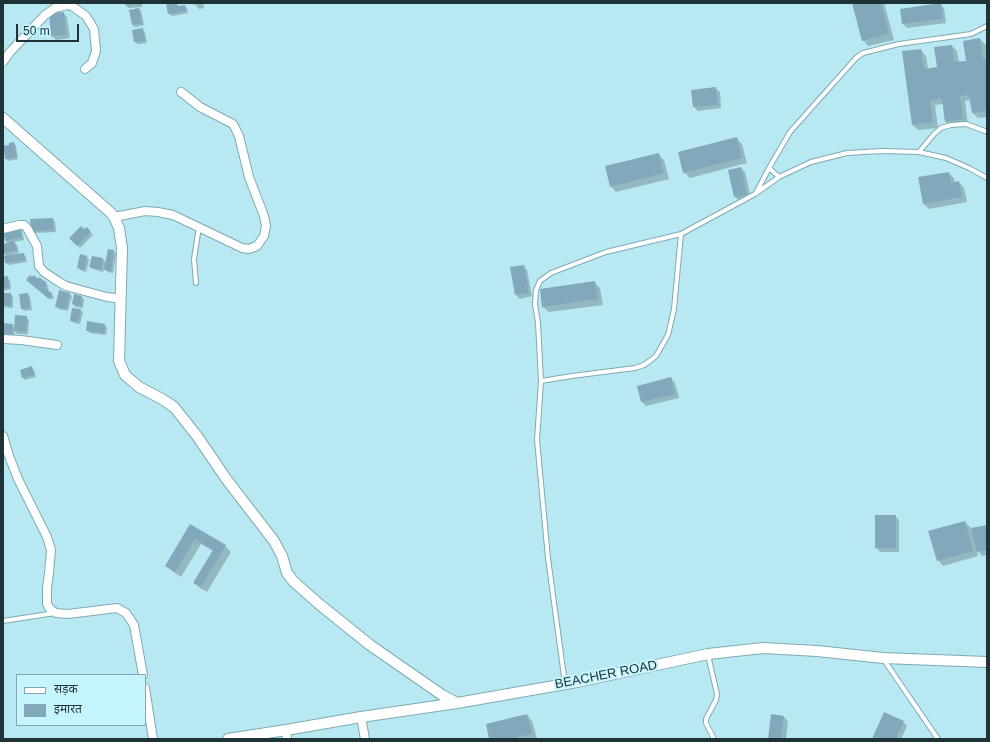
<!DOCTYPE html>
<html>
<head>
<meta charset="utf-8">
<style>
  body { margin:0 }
  #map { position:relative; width:990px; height:742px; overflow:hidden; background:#b8e8f1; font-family:Helvetica,"Noto Sans Devanagari",sans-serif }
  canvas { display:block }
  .frame { position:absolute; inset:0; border:4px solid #1f3236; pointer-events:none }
  .legend { position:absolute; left:16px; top:674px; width:130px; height:52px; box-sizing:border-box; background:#c5f5fe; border:1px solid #83a7ae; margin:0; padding:5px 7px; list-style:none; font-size:12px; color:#1f3236 }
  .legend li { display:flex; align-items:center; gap:8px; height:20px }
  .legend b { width:20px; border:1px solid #83a7ae }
  .scale { position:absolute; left:16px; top:24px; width:63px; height:18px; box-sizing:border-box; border:2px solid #1f3236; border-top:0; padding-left:5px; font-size:12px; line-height:14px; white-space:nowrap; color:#1f3236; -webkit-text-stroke:3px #c5f5fe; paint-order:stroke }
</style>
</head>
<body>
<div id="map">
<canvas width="990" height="742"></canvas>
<div class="frame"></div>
<ul class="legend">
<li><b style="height:5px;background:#fff"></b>सड़क</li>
<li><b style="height:11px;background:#81a8bb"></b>इमारत</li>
</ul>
<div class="scale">50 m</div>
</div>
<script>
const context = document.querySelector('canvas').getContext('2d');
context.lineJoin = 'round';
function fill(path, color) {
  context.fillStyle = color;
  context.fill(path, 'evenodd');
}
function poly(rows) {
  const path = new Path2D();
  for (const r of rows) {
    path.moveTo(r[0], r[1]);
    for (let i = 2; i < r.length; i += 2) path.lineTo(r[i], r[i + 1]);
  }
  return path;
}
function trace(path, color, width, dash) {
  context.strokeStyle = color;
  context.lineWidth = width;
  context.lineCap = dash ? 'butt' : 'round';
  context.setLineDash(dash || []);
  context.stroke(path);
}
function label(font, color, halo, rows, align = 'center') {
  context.font = font + ' Helvetica,sans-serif';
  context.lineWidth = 4;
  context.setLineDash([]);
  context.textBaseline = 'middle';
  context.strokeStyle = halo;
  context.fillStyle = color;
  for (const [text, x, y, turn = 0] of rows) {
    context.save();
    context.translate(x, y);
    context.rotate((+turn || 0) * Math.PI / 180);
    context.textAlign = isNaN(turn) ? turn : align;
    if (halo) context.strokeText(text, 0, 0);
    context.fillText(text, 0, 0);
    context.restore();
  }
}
const shadow = poly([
  [126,3,142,3,142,7,128,8,126,5],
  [167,3,178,3,178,7,185,6,187,8,188,13,172,16,169,14],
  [192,3,203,3,204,8,199,9,196,5,194,5],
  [853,3,884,3,894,40,868,46,863,40],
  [940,4,944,8,946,23,907,28,903,24,901,10],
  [139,9,141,11,144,25,135,27,132,24],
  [63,13,67,17,70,38,56,40,52,36],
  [142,29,145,32,147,43,138,44,135,42,133,31],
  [980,39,986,45,987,56,987,117,978,118,973,113,971,100,965,101,968,125,951,127,945,121,943,104,935,105,938,128,918,130,913,125,921,50,926,56,928,69,938,68,952,46,957,51,959,63,967,62],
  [715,88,720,92,721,108,698,111,694,107,693,91],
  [737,139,742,144,747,163,690,178,684,172],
  [14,143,16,146,18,159,8,161,6,158,5,154,3,154,3,147,10,146],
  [658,154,664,160,669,179,616,192,611,186],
  [741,168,745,172,751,199,739,201,735,197,729,171],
  [949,173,954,178,955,183,959,182,964,188,967,202,929,209,924,204],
  [53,219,55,222,56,232,34,233,32,230],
  [20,228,22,231,24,240,14,242,17,245,19,253,11,255,24,254,26,257,27,262,9,265,6,263,7,257,4,254,3,252,3,245,9,244,6,241,4,232],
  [87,228,93,235,80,248,70,238,84,231],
  [114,251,116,254,113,273,108,272,104,268,103,272,93,269,90,267,103,259,106,263],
  [81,255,87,257,89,260,86,272,80,270,78,267],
  [523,266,527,270,532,296,520,299,516,295],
  [3,277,7,278,10,280,11,289,3,291],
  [29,282,46,284,49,286,47,287,49,289,47,291,54,297,52,300],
  [595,283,600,288,603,305,549,312,543,307,541,290],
  [3,294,11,294,13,297,13,308,3,307],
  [28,294,30,297,32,310,25,311,22,309],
  [69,294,72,296,68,311,59,309,56,307],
  [75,295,82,297,84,299,83,308,75,307,73,304],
  [80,310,83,312,80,324,74,323,71,320],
  [26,317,29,320,28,334,17,334,15,331,14,336,3,335,3,324,12,325,15,327],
  [105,325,107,328,106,335,90,333,87,330],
  [31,367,34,370,36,377,25,380,23,378],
  [671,378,675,383,679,398,646,406,642,402,638,386],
  [895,516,899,520,899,552,880,552,876,548],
  [965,522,970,527,971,530,987,526,987,555,982,556,977,550,978,556,943,566,938,560],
  [191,525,225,546,231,552,207,592,200,588,194,582,213,551,201,544,181,577,172,571,167,566],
  [527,715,532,721,537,739,490,739],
  [772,715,784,717,788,721,786,739,769,739],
  [903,722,907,726,901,739,873,739]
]);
const building = poly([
  [125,3,140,3,140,5,125,5],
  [166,3,176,3,177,6,185,5,186,11,168,14],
  [852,3,881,3,889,34,862,41],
  [941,3,943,19,902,24,900,9],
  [139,8,142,23,132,25,129,10],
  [64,12,66,35,51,36,49,13],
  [143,28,145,41,134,42,132,30],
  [980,38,983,59,987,59,987,111,972,113,969,95,960,96,963,119,945,122,942,98,930,100,933,122,912,125,902,51,921,49,924,69,937,67,934,47,952,45,954,62,966,61,963,41],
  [716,87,718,105,693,107,691,90],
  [737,137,742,158,683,173,678,152],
  [14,142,17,157,5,159,4,151,3,152,3,146,9,145,9,143],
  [659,153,664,173,610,187,605,166],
  [741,167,747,195,734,197,728,170],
  [949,172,951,183,959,181,962,197,923,204,918,177],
  [53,218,54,230,31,231,30,219],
  [81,226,84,229,87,227,91,232,77,246,69,238],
  [20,227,22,237,5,241,3,231],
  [14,241,17,250,3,254,3,244],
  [108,249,114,250,111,271,104,270],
  [24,253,25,260,5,263,4,256],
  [80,254,87,256,84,270,77,268],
  [92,256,103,258,101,270,89,267],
  [524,265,529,293,515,295,510,267],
  [30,275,32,277,34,275,38,279,39,277,47,283,46,284,47,286,45,288,53,294,49,299,26,280],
  [8,276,9,287,3,288,3,277],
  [595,281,598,299,542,307,540,289],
  [59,290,70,293,66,309,55,307],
  [3,293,11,293,11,306,3,305],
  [28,293,30,308,21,309,19,294],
  [74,294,82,296,81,306,72,304],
  [72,308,81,309,78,322,70,321],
  [15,315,27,316,26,332,14,331],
  [87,321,105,324,104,333,86,331],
  [3,323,13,324,12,334,3,333],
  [32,366,34,375,22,378,20,370],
  [671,377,675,394,641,402,637,386],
  [875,515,896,515,896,548,875,548],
  [965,521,973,551,937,561,928,531],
  [190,524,226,545,201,587,193,583,213,550,195,539,175,572,165,566],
  [987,525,987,550,977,552,971,528],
  [884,712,904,721,896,739,872,739],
  [527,714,532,734,517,737,518,739,489,739,486,724],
  [771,714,784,716,781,739,768,739]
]);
const service = poly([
  [919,152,934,134,941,128,951,125,966,124,985,131,987,132],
  [769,168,779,177],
  [756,193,769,168,790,132,856,58,863,53,899,44,971,34,987,26],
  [196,283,194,259,199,227],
  [541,381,572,376,635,368,644,365,651,360,656,356,668,335,674,309,681,234],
  [3,621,55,613],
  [708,655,717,694,716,700,706,719,706,723,714,739],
  [884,660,938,739],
  [565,684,548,558,537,440,541,381,538,323,535,304,536,290,540,281,551,273,606,252,681,234,755,194,779,177,811,162,847,153,882,151,919,152,946,158,969,168,987,178]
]);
const minor = poly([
  [3,62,10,52,45,15,55,8,67,5,72,6,86,16,94,29,96,51,92,63,85,69],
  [114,217,145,211,158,212,173,215,242,248,249,249,257,246,264,236,266,226,264,216,249,177,239,136,233,124,200,107,181,92],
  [3,229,19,225,24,225,27,228,37,246,39,266,44,272,59,282,66,286,88,292,107,297,121,299],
  [3,339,21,340,57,345],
  [3,436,9,456,18,479,47,537,51,550,49,573,47,588,47,604,50,609,56,613,68,614,117,608,126,613,134,625,143,675],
  [145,688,153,739],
  [361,717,365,739],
  [286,730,287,739]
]);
const tertiary = poly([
  [3,118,111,213,114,217,119,228,122,248,119,361,125,375,139,387,162,399,174,407,197,436,227,480,274,541,282,556,287,573,293,581,319,604,370,645,442,695,457,703],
  [228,739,286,730,361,717,457,703,577,682,708,654,763,648,817,651,883,658,987,662]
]);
const streetNames = [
  ["BEACHER ROAD",606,675,-11]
];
fill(shadow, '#0003');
fill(building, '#81a8bb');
trace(service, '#7dabb3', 6);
trace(minor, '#7dabb3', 10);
trace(tertiary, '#7dabb3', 12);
trace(service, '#fff', 4);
trace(minor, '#fff', 8);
trace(tertiary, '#fff', 10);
label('13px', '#1f3236', '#c5f5fe', streetNames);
</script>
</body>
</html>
